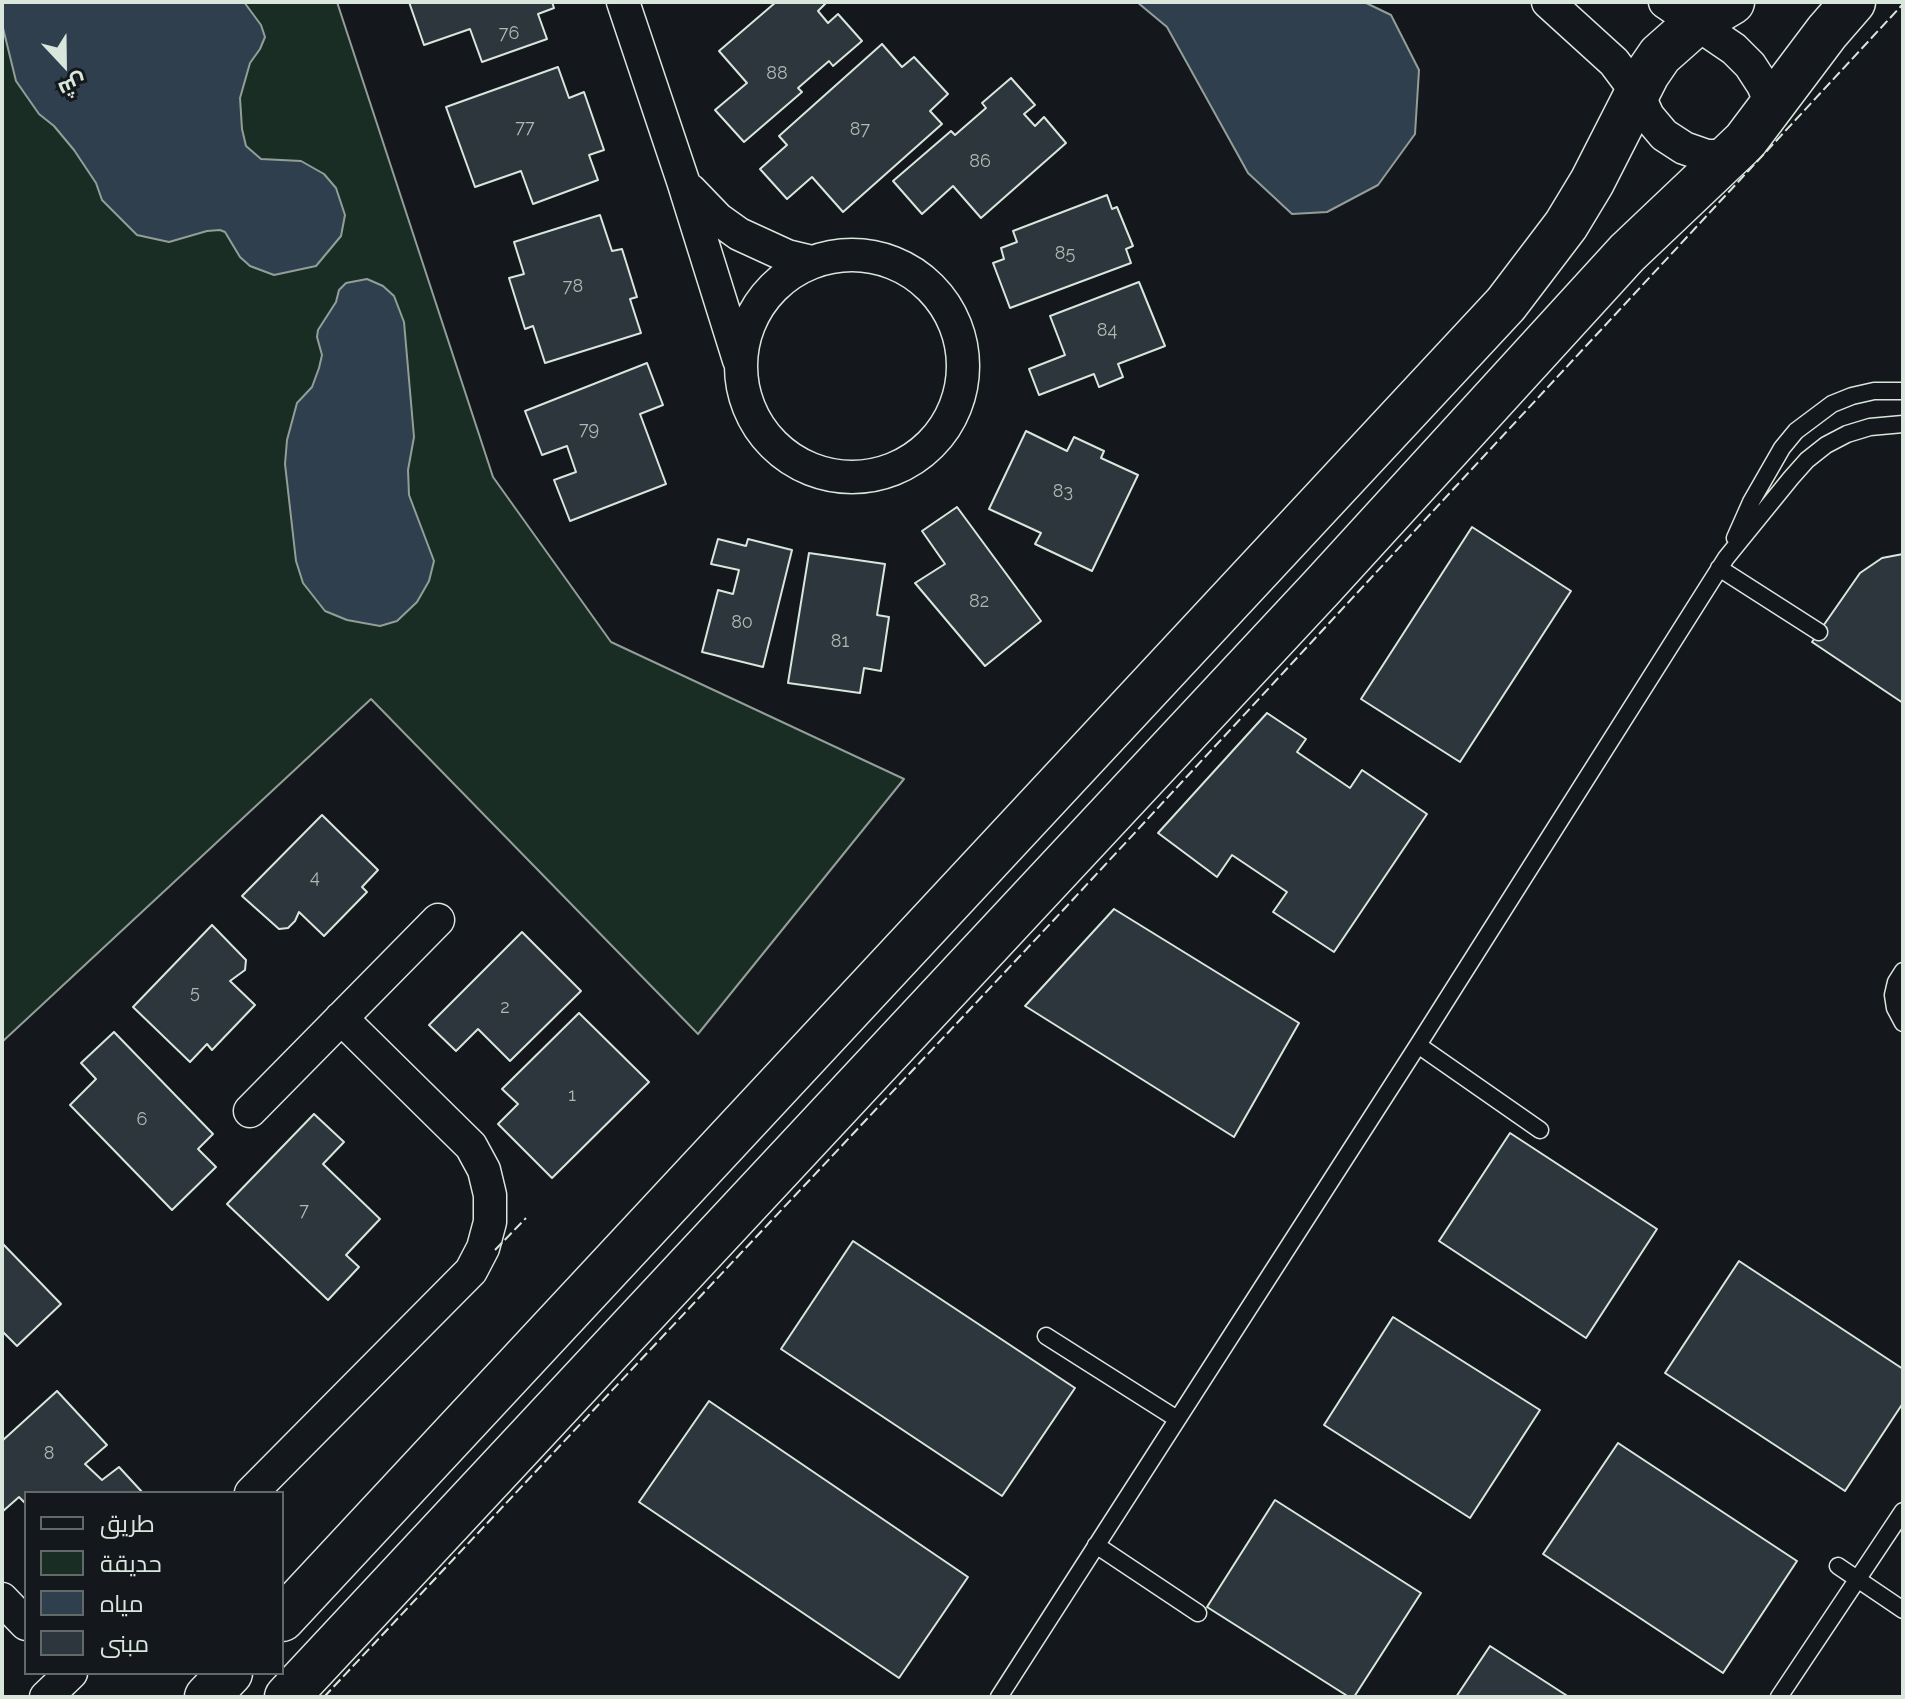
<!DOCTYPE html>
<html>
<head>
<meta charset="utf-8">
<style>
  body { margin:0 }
  #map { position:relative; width:1905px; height:1699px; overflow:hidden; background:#14181c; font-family:Raleway,Cairo,sans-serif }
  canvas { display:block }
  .frame { position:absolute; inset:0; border:4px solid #d8e6dc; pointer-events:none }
  .legend { position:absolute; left:24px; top:1491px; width:260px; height:184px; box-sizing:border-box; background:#14181c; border:2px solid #626a69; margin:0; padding:10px 14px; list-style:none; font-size:24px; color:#d8e6dc }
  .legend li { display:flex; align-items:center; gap:16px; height:40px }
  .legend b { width:40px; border:2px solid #626a69 }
  .north { position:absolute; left:24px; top:24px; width:80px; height:80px; -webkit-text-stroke:6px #14181c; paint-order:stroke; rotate:158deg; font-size:22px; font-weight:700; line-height:32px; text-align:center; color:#d8e6dc }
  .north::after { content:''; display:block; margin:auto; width:28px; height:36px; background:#d8e6dc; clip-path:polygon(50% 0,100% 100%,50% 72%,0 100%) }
</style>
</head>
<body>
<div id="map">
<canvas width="1905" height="1699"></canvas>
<div class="frame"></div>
<ul class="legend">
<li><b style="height:10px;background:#14181c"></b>طريق</li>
<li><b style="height:22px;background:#1a2d24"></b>حديقة</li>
<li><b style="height:22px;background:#2f3f4d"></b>مياه</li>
<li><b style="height:22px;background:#2c363c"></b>مبنى</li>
</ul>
<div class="north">ش</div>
</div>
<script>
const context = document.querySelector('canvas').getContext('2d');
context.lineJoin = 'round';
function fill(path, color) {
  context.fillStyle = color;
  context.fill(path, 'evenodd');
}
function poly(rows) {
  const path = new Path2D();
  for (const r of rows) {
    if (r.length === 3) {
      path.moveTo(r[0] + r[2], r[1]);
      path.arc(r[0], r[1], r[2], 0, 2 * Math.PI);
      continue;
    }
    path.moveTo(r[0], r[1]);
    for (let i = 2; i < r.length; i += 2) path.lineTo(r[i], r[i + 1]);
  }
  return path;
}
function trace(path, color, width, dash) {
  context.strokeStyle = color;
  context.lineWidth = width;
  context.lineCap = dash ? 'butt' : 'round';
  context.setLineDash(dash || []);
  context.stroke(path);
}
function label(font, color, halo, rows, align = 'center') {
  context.font = font + ' Raleway,sans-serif';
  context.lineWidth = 6;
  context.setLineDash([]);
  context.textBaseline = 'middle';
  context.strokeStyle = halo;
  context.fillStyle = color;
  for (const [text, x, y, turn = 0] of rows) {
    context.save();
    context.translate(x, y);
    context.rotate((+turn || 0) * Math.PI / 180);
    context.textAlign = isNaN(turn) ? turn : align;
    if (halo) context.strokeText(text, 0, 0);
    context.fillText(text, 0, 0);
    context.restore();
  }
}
const green = poly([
  [2,2,337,2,493,477,611,642,904,779,698,1034,371,699,2,1042,2,2]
]);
const water = poly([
  [2,2,244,2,261,25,265,37,260,49,250,63,240,98,242,129,246,146,261,159,301,161,324,174,336,188,345,215,341,236,316,266,274,275,250,266,240,257,225,232,220,230,207,231,169,242,137,235,102,200,96,183,74,150,54,126,39,114,16,81,3,28,2,2],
  [1137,2,1364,2,1391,15,1419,70,1415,134,1378,185,1327,212,1292,214,1248,173,1167,27,1137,2],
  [367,279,383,286,394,296,404,322,414,437,408,470,409,495,434,561,429,581,417,602,397,621,380,626,347,620,325,611,303,583,296,561,285,464,287,440,297,403,312,387,319,368,322,355,317,337,318,330,336,302,339,290,346,283,367,279]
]);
const building = poly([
  [409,2,552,2,554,8,538,14,547,39,482,62,470,29,424,45,409,2],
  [776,2,827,2,818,11,828,23,838,14,862,41,833,66,829,61,798,88,802,92,744,142,715,110,747,83,719,51,776,2],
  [882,44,902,67,914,57,948,94,930,111,942,124,843,212,812,177,787,199,760,169,787,145,779,136,882,44],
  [558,67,569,98,584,92,604,150,589,155,598,180,533,204,521,171,475,187,446,107,558,67],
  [1011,78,1035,105,1024,114,1035,126,1044,117,1066,143,981,218,953,186,922,214,893,181,951,131,955,135,986,108,982,103,1011,78],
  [1107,195,1112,209,1117,207,1133,246,1126,249,1131,263,1010,308,993,263,1004,259,1001,248,1017,242,1013,231,1107,195],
  [600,215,612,251,622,249,637,297,630,299,641,333,545,363,533,326,525,329,509,278,524,274,514,242,600,215],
  [1139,282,1165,346,1118,364,1123,377,1099,387,1094,374,1039,395,1029,369,1065,355,1050,316,1139,282],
  [647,363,663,405,640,414,666,484,570,521,554,480,576,472,567,446,542,455,525,411,647,363],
  [1026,431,1067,451,1074,437,1104,451,1101,458,1138,475,1092,571,1035,544,1041,533,989,509,1026,431],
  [957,507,1041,621,985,666,915,583,945,564,922,531,957,507],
  [1472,527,1571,591,1460,762,1361,699,1472,527],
  [718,539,746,546,748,539,792,550,763,667,702,652,718,590,733,594,739,570,711,564,718,539],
  [809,553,885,564,877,615,889,617,881,671,864,668,860,693,788,683,809,553],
  [1903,554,1903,703,1812,642,1860,573,1882,558,1903,554],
  [1267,713,1306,739,1297,752,1350,788,1362,770,1427,814,1334,952,1273,912,1287,892,1232,855,1217,877,1158,833,1267,713],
  [322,815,378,870,362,887,367,892,324,936,299,912,295,921,288,928,279,929,242,896,322,815],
  [1114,909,1299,1023,1234,1137,1025,1006,1114,909],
  [212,925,246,960,245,970,230,981,255,1005,212,1050,207,1044,190,1062,133,1007,212,925],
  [522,932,581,991,510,1061,478,1029,456,1051,429,1025,522,932],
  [579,1013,649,1082,552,1178,498,1124,518,1104,502,1089,579,1013],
  [114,1032,213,1134,198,1149,216,1167,172,1210,70,1105,96,1079,81,1063,114,1032],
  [314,1114,344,1142,323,1164,380,1219,346,1255,359,1267,328,1300,227,1204,314,1114],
  [1510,1133,1657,1229,1586,1338,1439,1241,1510,1133],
  [853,1241,1075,1388,1002,1496,781,1349,853,1241],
  [2,1243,61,1304,17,1346,2,1331,2,1243],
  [1739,1261,1903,1369,1903,1403,1845,1491,1665,1373,1739,1261],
  [1393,1317,1540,1410,1470,1518,1324,1425,1393,1317],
  [57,1391,107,1445,85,1464,102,1480,119,1467,143,1493,26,1493,26,1504,19,1497,2,1512,2,1441,57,1391],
  [709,1401,968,1577,899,1678,639,1502,709,1401],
  [1618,1443,1797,1561,1723,1673,1543,1554,1618,1443],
  [1275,1500,1421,1593,1354,1697,1349,1697,1207,1607,1275,1500],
  [1490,1646,1569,1697,1456,1697,1490,1646]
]);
const lane = poly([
  [1735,538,1751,502,1782,448,1796,431,1832,404,1852,396,1874,391,1903,391],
  [1719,568,1819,632],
  [1903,971,1896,982,1893,995,1895,1008,1903,1023],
  [1418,1045,1540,1130],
  [1046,1336,1177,1419],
  [1096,1545,1198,1613],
  [1838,1566,1903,1610],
  [999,1697,1418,1045,1726,558,1791,478,1807,460,1826,445,1847,434,1870,427,1903,424],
  [1779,1697,1903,1511]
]);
const street = poly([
  [623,2,683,181,739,360],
  [1548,2,1614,62,1638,94,1648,116,1664,135,1684,148,1707,156,1727,156],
  [1665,2,1734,49,1750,65,1763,85,1772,106],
  [690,190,718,219,739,234,787,256,812,262],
  [852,366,111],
  [250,1111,438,920],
  [251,1493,471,1271,483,1248,490,1222,490,1195,484,1170,471,1146,341,1018],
  [2,1599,26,1624],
  [46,1697,71,1673]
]);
const secondary = poly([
  [282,1619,1506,304,1566,225,1592,182,1647,74,1660,55,1695,24,1732,2],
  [207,1697,230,1673],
  [287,1697,1322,587,1627,253,1745,141,1827,32,1853,2]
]);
const fence = poly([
  [495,1250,526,1218],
  [324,1697,1066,907,1903,4]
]);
const numberNames = [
  ["76",509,34],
  ["88",777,74],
  ["77",525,128],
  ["87",860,130],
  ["86",980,162],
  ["85",1065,254],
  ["78",573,287],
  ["84",1107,331],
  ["79",589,430],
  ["83",1063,492],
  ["82",979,602],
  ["80",742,623],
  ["81",840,642],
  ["4",315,878],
  ["5",195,993],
  ["2",505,1008],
  ["1",572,1096],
  ["6",142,1120],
  ["7",304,1211],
  ["8",49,1454]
];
fill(green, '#1a2d24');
trace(green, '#939e99', 2);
fill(water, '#2f3f4d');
trace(water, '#939e99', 2);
fill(building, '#2c363c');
trace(building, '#d8e6dc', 2);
trace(lane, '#d8e6dc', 19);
trace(street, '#d8e6dc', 35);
trace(secondary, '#d8e6dc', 47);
trace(lane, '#14181c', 16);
trace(street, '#14181c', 32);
trace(secondary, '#14181c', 44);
trace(fence, '#d8e6dc', 2, [10, 4]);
label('18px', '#adbab4', null, numberNames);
</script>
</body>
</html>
